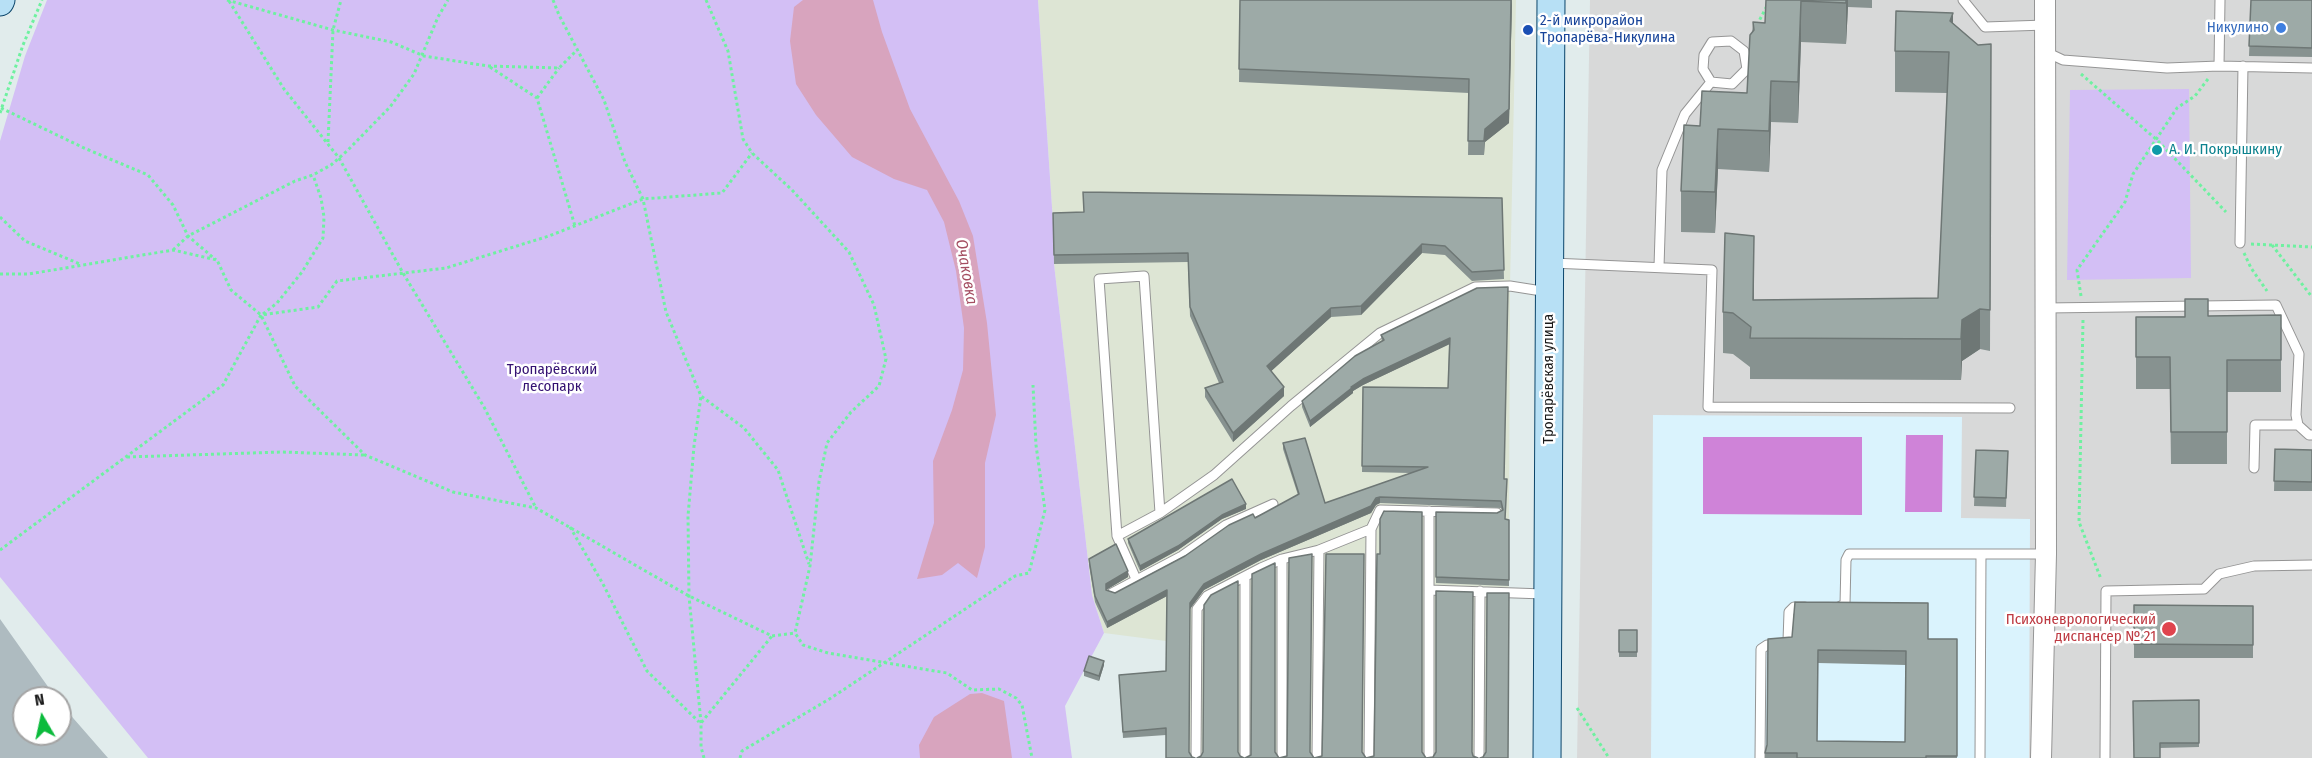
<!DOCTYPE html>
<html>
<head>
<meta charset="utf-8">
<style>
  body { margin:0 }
  #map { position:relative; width:2312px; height:758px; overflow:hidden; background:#e1ecec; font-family:"Fira Sans Condensed",sans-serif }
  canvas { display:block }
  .north { position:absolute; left:12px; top:686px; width:60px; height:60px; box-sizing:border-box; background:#fff; border:2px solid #a4a4a4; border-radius:50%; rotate:351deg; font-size:16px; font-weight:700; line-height:24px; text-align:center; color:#1b1b1b }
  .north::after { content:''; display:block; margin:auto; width:21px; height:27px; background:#0bbb3c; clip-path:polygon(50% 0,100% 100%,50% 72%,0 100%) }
</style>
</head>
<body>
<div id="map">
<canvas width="2312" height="758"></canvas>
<div class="north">N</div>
</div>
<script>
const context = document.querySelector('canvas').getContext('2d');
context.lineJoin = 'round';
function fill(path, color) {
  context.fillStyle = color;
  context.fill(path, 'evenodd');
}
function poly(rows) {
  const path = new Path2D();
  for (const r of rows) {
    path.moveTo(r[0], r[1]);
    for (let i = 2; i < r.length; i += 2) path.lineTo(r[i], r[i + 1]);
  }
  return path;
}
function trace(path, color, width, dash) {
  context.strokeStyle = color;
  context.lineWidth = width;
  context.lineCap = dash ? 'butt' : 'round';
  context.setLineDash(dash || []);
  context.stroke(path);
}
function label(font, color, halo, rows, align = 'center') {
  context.font = font + ' "Fira Sans Condensed",sans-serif';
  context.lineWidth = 5;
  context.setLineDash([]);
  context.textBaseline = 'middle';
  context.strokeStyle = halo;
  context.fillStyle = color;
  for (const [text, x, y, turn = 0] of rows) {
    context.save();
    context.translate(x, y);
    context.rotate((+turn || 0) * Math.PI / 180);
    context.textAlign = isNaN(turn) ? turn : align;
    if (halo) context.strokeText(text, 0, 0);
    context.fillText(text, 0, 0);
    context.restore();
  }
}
const residential = poly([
  [1590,0,2312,0,2312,758,1577,758]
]);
const industrial = poly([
  [1038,0,1516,0,1510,286,1508,758,1166,758,1166,641,1104,633,1092,595,1054,264,1053,222]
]);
const education = poly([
  [1653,415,1962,417,1961,518,2030,519,2029,758,1651,758]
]);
const construction = poly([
  [0,619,56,698,24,698,24,734,60,734,60,703,108,758,0,758]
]);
const park = poly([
  [47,0,1038,0,1053,222,1054,264,1092,595,1104,633,1065,706,1072,758,148,758,0,577,0,141,25,56],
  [2189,89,2191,278,2067,280,2070,90]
]);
const pitch = poly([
  [1906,435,1943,435,1942,512,1905,512],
  [1703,437,1862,437,1862,515,1703,514]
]);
const water = poly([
  [803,0,873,0,882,32,910,109,959,201,973,236,987,323,996,415,985,463,985,547,977,578,958,563,942,575,917,579,934,523,933,461,952,410,963,370,964,328,956,271,944,222,927,190,894,179,852,157,816,115,796,84,790,41,794,7],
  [982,693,1004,701,1012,758,920,758,919,745,934,717,970,694]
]);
const path = poly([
  [227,0,333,30,391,42,424,56,488,66,559,68,577,50],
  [553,0,559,15,604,100,625,162,643,199,666,312,701,396,744,428,778,470,809,564],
  [706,0,728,51,743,139,752,153,792,190,849,252,874,305,886,359,879,386,851,412,827,443,819,482,810,566,795,633,803,645,828,653,947,673,972,690,999,689,1016,698,1022,705,1032,758],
  [229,1,284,89,339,158,403,273,484,407,536,508],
  [1757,25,1770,0],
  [490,67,537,98,575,226],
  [2081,74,2157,140,2226,212],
  [537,98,559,68],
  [1,108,84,148,148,175,173,205,188,236,216,260],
  [0,113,23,45,42,0],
  [328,142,333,30,341,0],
  [0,217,25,241,80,264],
  [2251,244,2312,247],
  [2272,245,2312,297],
  [173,250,188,236,295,181,313,175,331,165,347,151,390,107,414,74,438,17,448,0],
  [2244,253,2251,268,2267,291],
  [0,274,29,274,173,250,217,260,231,290,261,315,295,386,365,455,453,492,536,508,689,596,772,636,795,633],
  [2081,296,2077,270,2125,202,2133,174,2177,108,2195,96,2208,79],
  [263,314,277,303,302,272,323,238,324,217,321,198,313,175],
  [2083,320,2079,522,2101,579],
  [127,457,282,452,364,455],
  [570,527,603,584,647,671,699,722],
  [0,550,223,385,261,315,318,307,337,281,446,268,549,236,643,199,722,193,752,153],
  [1577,708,1609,758],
  [701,723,689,596,688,516,694,446,701,396],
  [704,758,701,747,701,723,772,636],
  [740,758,742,751,831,698,1015,576,1029,573,1045,510,1036,445,1033,385]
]);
const lane = poly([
  [1963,0,1985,27,2046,25],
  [2046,52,2063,60,2167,68,2219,66,2312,68],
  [2219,66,2220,0],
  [2240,243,2243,66],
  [1552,263,1712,270,1708,407,2010,408],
  [1659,267,1662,170,1685,114,1711,82,1732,84,1747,69,1744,51,1731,41,1712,42,1704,55,1703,69,1711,82],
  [2046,308,2276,305,2299,354,2296,415,2298,425,2309,435,2312,435],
  [2254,468,2255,425,2298,425],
  [1117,536,1099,279,1144,276,1160,513],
  [1245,577,1245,758],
  [1136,579,1117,536,1160,513,1214,475,1291,406,1380,333,1475,287,1510,286,1548,292],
  [1429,590,1544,594],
  [1112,593,1182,556,1226,525,1273,504],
  [1837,608,1845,604,1846,560,1849,554,2046,554],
  [1196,758,1197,609,1207,596,1261,568,1282,559,1319,550,1371,529,1380,510,1497,513],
  [1282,758,1282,559],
  [1317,758,1319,550],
  [1369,758,1371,529],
  [1429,758,1429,511],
  [1479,758,1480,591],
  [1760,758,1761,649,1767,645,1785,645,1788,641,1789,612,1794,607,1805,607],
  [1980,758,1981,554],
  [2105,758,2106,591,2204,589,2219,574,2254,566,2312,565]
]);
const street = poly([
  [2041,758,2046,554,2045,0]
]);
const secondary = poly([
  [0,2,1,0],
  [1547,758,1551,0]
]);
const wall = poly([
  [1240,0,1512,0,1509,123,1485,142,1484,155,1468,155,1469,93,1239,82],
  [1766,0,1872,0,1872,8,1848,7,1846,44,1801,42,1798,123,1771,122,1769,172,1718,169,1715,233,1681,232,1681,191,1700,126,1747,93,1753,22,1765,23],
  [2251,0,2312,0,2312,57,2249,56],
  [1953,23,1978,45,1991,44,1990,351,1980,349,1962,361,1961,380,1750,379,1750,367,1733,354,1723,353,1723,312,1754,276,1754,300,1938,298,1947,93,1895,92,1895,51],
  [1502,198,1504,279,1472,281,1445,255,1422,253,1361,315,1331,317,1271,371,1284,396,1233,442,1205,397,1205,388,1219,383,1190,316,1188,262,1054,264,1053,213],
  [1477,288,1504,479,1505,519,1509,520,1509,586,1436,583,1436,512,1497,513,1502,511,1501,508,1380,503,1376,505,1371,513,1261,560,1204,590,1190,609,1166,758,1166,735,1123,738,1119,675,1166,671,1167,596,1107,628,1095,602,1089,565,1089,559,1128,577,1106,590,1115,593,1298,495,1283,449,1283,443,1325,503,1411,473,1362,472,1363,387,1448,388,1449,344,1363,385,1353,391,1353,393,1310,427,1302,407,1302,401,1382,342,1381,335],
  [2281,315,2281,392,2227,392,2227,464,2171,464,2170,389,2136,389,2136,317],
  [2275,449,2312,450,2312,491,2274,491],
  [1976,450,2008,451,2006,507,1974,506],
  [1246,509,1222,519,1178,550,1140,571,1128,543,1128,539],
  [2134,605,2253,606,2253,658,2134,658],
  [1619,630,1637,630,1637,657,1619,657],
  [1768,639,1957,639,1957,758,1765,758,1765,753,1767,745],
  [1818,663,1906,665,1905,742,1817,741],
  [1104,665,1099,681,1084,676,1084,671],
  [2199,700,2199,747,2160,748,2133,701]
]);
const shadedWall = poly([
  [1512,0,1509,123,1485,142,1484,155,1485,129],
  [1846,0,1848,0,1848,7,1846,44],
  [1801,1,1801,42,1798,123,1798,82],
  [1953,13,1953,53,1950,21],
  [1771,81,1771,122,1769,172,1769,131],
  [1718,129,1718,169,1715,233,1715,192],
  [1754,236,1754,276,1753,340,1753,300],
  [1422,244,1422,253,1361,315,1361,306],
  [1331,308,1331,317,1267,375,1267,366],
  [1980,309,1980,349,1962,361,1961,380,1961,339,1962,320],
  [1450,338,1450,344,1363,385,1353,391,1353,393,1310,427,1310,421,1351,387,1363,379],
  [1284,387,1284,396,1233,442,1233,433],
  [1380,497,1380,503,1376,505,1371,513,1261,560,1204,590,1190,609,1190,603,1204,584,1261,554],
  [1246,504,1246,509,1222,519,1178,550,1140,571,1140,566,1222,515],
  [1128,571,1128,577,1106,590,1106,584],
  [1167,590,1167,596,1107,628,1107,622],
  [1104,661,1104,665,1099,681,1099,676]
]);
const building = poly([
  [1240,0,1511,0,1509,109,1485,129,1484,141,1468,141,1469,79,1239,69,1240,0],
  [1766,0,1846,0,1846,3,1801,1,1798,82,1771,81,1769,131,1718,129,1715,192,1681,191,1684,125,1700,126,1702,91,1747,93,1750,35,1754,30,1753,22,1765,23,1766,0],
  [2251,0,2312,0,2312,48,2249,46,2251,0],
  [1896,11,1953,13,1950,21,1978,45,1991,44,1990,310,1980,309,1962,320,1961,339,1750,338,1751,327,1733,313,1723,312,1725,233,1754,236,1753,300,1938,298,1949,52,1895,51,1896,11],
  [1083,192,1502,198,1504,270,1472,272,1445,246,1422,244,1361,306,1331,308,1267,366,1284,387,1233,433,1205,388,1223,382,1190,307,1188,253,1054,255,1053,213,1084,212,1083,192],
  [1508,287,1504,479,1507,479,1505,519,1509,520,1509,580,1436,577,1436,512,1497,513,1503,510,1501,501,1380,497,1376,498,1371,506,1261,554,1204,584,1190,603,1189,752,1192,757,1195,758,1166,758,1166,728,1123,732,1119,675,1166,671,1167,590,1107,622,1095,596,1089,559,1116,544,1128,571,1106,584,1106,590,1115,593,1185,556,1229,525,1253,514,1255,518,1299,494,1283,443,1305,438,1325,503,1428,467,1362,466,1363,387,1448,388,1450,338,1363,379,1351,387,1353,387,1310,421,1302,401,1355,356,1384,340,1381,335,1477,288,1508,287],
  [2185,299,2208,299,2208,316,2281,315,2281,360,2227,360,2227,432,2171,432,2170,357,2136,357,2136,317,2185,317,2185,299],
  [2275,449,2312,450,2312,482,2274,481,2275,449],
  [1976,450,2008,451,2006,498,1974,497,1976,450],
  [1232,479,1246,504,1222,515,1178,546,1140,566,1128,539,1232,479],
  [1384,511,1422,512,1422,752,1426,758,1433,757,1436,752,1436,591,1473,592,1472,752,1473,756,1478,758,1245,758,1251,755,1252,574,1275,563,1275,752,1279,758,1287,756,1289,558,1312,554,1310,752,1314,758,1322,756,1326,554,1364,554,1362,752,1366,758,1374,756,1377,554,1380,554,1380,519,1384,511],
  [1238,581,1238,752,1240,756,1244,758,1197,758,1201,756,1203,752,1204,605,1211,595,1238,581],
  [1487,593,1509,593,1508,758,1480,758,1483,757,1486,752,1487,593],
  [1795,602,1928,603,1928,639,1957,639,1957,756,1926,756,1926,758,1797,758,1797,753,1765,753,1767,745,1768,639,1792,637,1795,602],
  [1818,650,1906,651,1905,742,1817,741,1818,650],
  [2134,605,2253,606,2253,645,2134,644,2134,605],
  [1619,630,1637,630,1637,652,1619,652,1619,630],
  [1089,656,1104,661,1099,676,1084,671,1089,656],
  [2199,700,2199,743,2160,743,2160,758,2134,758,2133,701,2199,700]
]);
const markers = [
  [2281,28,6,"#3f7fe0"],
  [1528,30,6,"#1a4fb4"],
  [2157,150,6,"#0f9aa8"],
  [2169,629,8,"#e0444e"]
];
const transitNames = [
  ["2-й микрорайон",1540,21],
  ["Тропарёва-Никулина",1540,38]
];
const shopNames = [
  ["Никулино",2269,28]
];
const cultureNames = [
  ["А. И. Покрышкину",2169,150]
];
const parkNames = [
  ["Тропарёвский",552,370],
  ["лесопарк",552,387]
];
const streetNames = [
  ["Тропарёвская улица",1549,379,-90]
];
const healthNames = [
  ["Психоневрологический",2156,620],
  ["диспансер № 21",2156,637]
];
const waterNames = [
  ["Очаковка",966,272,80]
];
fill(residential, '#d8d9d9');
fill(industrial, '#dde5d4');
fill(education, '#daf3fd');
fill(construction, '#aebbc0');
fill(park, '#d3bff5');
fill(pitch, '#cf83d8');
fill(water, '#d8a4be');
trace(lane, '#959595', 11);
trace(street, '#959595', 22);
trace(secondary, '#0b456a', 29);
trace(path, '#6ef1a0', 3, [3, 3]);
trace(lane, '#fff', 9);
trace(street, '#fff', 20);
trace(secondary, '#b7e0f5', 27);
fill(wall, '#879290');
fill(shadedWall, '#6e7775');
fill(building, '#9daaa7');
trace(building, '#6e7775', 1.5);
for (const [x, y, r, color] of markers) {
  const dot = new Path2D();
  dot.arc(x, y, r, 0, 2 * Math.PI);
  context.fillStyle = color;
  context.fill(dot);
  trace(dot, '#fff', 2);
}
label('15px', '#164399', '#fff', transitNames, 'left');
label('15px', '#366cbe', '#fff', shopNames, 'right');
label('15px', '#0d838f', '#fff', cultureNames, 'left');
label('15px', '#341172', '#fff', parkNames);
label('15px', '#1b1b1b', '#fff', streetNames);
label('15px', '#be3a42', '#fff', healthNames, 'right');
label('italic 16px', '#a44e61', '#fff', waterNames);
</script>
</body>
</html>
